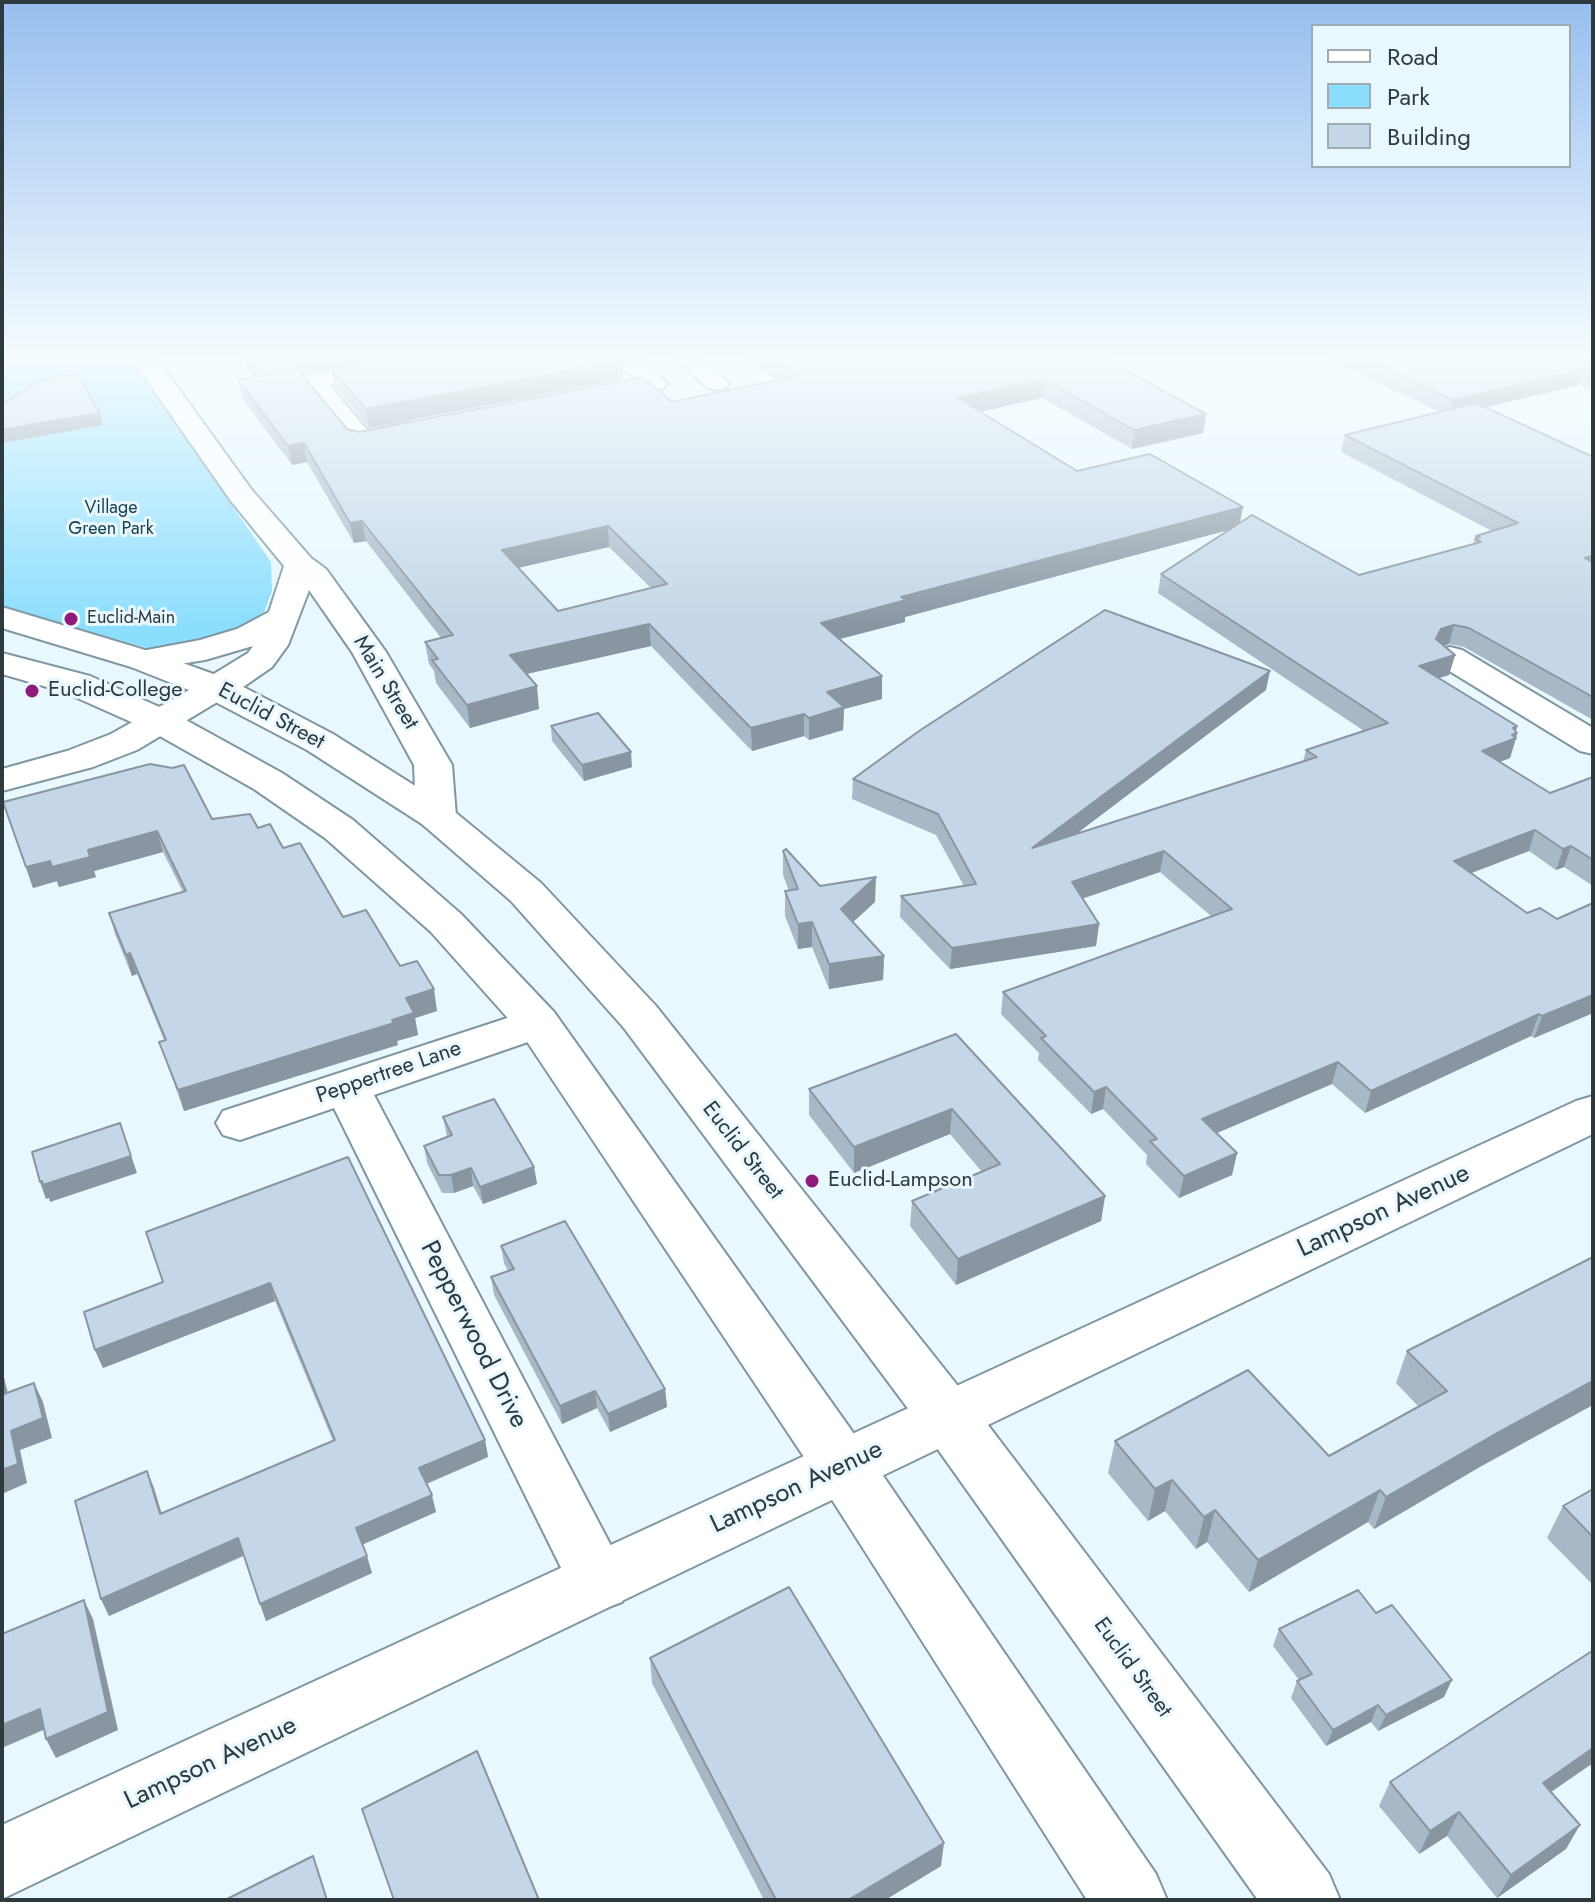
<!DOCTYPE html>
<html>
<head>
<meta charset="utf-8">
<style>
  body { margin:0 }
  #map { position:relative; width:1595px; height:1902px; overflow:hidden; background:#e8f8fe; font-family:Jost,sans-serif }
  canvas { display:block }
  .frame { position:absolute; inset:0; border:4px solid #2f3a3e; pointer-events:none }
  .legend { position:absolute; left:1311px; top:24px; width:260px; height:144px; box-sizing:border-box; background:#e8f8fe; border:2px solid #9eacb1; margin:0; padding:10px 14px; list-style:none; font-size:24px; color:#2f3a3e }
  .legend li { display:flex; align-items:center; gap:16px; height:40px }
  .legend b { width:40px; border:2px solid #9eacb1 }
</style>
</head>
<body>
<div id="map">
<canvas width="1595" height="1902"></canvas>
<div class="frame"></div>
<ul class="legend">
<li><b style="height:10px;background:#fff"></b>Road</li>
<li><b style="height:22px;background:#8cdefe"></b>Park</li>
<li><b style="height:22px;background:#c4d6e7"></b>Building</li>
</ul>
</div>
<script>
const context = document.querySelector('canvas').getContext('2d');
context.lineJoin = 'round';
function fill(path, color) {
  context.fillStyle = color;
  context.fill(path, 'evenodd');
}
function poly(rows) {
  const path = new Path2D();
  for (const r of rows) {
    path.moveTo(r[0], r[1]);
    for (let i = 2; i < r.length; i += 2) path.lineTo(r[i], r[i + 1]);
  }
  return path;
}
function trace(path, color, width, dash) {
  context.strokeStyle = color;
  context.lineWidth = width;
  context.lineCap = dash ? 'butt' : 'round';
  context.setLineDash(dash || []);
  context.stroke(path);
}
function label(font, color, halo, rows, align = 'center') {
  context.font = font + ' Jost,sans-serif';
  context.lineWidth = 6;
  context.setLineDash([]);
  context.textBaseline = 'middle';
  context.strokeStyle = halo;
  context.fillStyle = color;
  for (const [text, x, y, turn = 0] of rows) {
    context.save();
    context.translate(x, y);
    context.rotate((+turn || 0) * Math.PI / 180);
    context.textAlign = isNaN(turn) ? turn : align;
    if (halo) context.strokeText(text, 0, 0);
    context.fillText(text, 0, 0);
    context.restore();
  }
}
const green = poly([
  [2,359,131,359,271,562,272,591,263,615,248,626,225,636,154,650,2,606]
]);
const minor = poly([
  [387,359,440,359,437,364,428,366,329,385,368,431,406,423,415,425,419,431,415,437,406,439,362,448,353,446,300,381,303,376,312,374,387,359],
  [613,359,641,359,667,383,664,388,655,390,646,388,613,359],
  [673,359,701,359,729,383,726,388,717,390,708,388,673,359],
  [1450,647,1462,650,1593,728,1593,754,1580,751,1438,664,1433,657,1438,650,1450,647],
  [217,678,229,681,234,688,229,695,137,750,93,767,2,791,2,769,67,751,111,734,205,681,217,678],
  [538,1008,554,1013,560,1023,554,1033,374,1095,630,1582,622,1602,600,1610,578,1602,334,1108,240,1140,223,1135,216,1123,223,1111,538,1008]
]);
const tertiary = poly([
  [132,359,157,359,251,489,311,558,326,569,386,652,452,765,456,816,450,824,436,828,422,824,416,816,414,765,352,652,309,590,288,645,272,667,230,696,217,699,204,696,199,688,204,680,248,653,253,646,205,660,143,670,131,667,126,660,131,653,200,640,237,629,269,612,284,566,231,501,132,359],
  [1593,1096,1593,1134,2,1899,2,1825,1576,1101,1593,1096]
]);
const primary = poly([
  [2,607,155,653,230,680,333,734,450,808,541,883,656,1006,969,1400,1329,1874,1340,1900,1258,1900,927,1434,624,1028,511,901,422,824,307,750,204,696,131,667,2,628,2,607],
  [2,653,90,676,175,714,282,773,353,820,461,914,554,1012,864,1448,1156,1874,1167,1900,1087,1900,822,1484,522,1034,431,932,325,838,254,789,149,730,64,692,2,674,2,653]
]);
const wall = poly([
  [244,359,370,359,302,374,347,429,359,432,672,402,777,381,748,359,1105,359,1206,414,1203,433,1132,449,1042,398,980,412,1077,471,1240,523,1359,575,1473,544,1476,536,1492,531,1341,452,1345,435,1440,412,1327,359,1593,359,1593,390,1580,385,1486,407,1593,457,1593,720,1464,647,1449,644,1443,646,1455,655,1449,675,1438,678,1517,726,1516,731,1517,733,1516,738,1510,758,1500,762,1550,793,1593,777,1593,886,1564,867,1556,870,1529,851,1471,873,1527,913,1557,919,1593,903,1593,1013,1534,1038,1531,1036,1365,1113,1332,1084,1217,1133,1237,1153,1232,1175,1179,1198,1146,1164,1147,1155,1103,1109,1091,1114,1038,1060,1039,1053,1001,1014,1003,992,1211,916,1160,872,1082,899,1099,924,1096,946,950,969,900,917,901,896,964,886,936,835,852,799,853,779,1266,690,1076,834,1303,762,1306,750,1364,731,1158,593,1161,574,1229,530,905,617,905,622,840,639,882,699,844,709,843,730,809,740,804,736,752,751,651,646,526,674,539,709,470,728,436,683,434,671,429,664,425,642,441,638,366,541,354,543,307,462,292,465,242,398,238,380,254,377,246,366],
  [609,547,651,588,558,611,518,568],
  [331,369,623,379,369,428,335,387],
  [551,726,632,767,584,781,552,741],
  [3,802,212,819,258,828,283,848,343,917,400,966,437,1011,415,1018,418,1035,397,1041,398,1045,184,1111,159,1042,164,1040,137,974,132,976,115,934,109,913,183,892,163,852,94,871,96,877,59,887,57,881,33,888],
  [783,851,820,886,875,902,853,922,884,956,883,980,829,989,812,947,798,949,785,916,785,891,789,891,783,875],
  [956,1034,1105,1196,1101,1221,956,1285,910,1226,912,1201,982,1172,950,1134,854,1173,809,1115,809,1089],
  [443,1117,534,1167,537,1184,483,1204,473,1186,454,1193,442,1193,427,1163,424,1146,447,1137],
  [348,1157,485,1440,488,1457,427,1484,436,1512,362,1545,372,1573,266,1621,244,1556,109,1616,101,1599,147,1471,154,1488,161,1514,333,1441,275,1301,103,1368,95,1350,163,1282],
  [501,1246,665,1389,667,1407,610,1432,597,1408,562,1424,494,1295,491,1277,508,1271,504,1263],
  [1593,1257,1478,1468,1374,1529,1368,1522,1249,1592,1207,1542,1196,1549,1165,1511,1148,1521,1108,1473,1115,1441,1329,1456,1418,1406,1396,1383,1407,1351],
  [1593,1489,1593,1585,1547,1538,1563,1506],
  [1376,1613,1444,1697,1378,1731,1371,1722,1326,1746,1291,1698,1297,1681,1299,1680,1273,1646,1279,1629],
  [650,1658,941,1866,885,1900,764,1900,652,1683],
  [1593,1763,1551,1792,1566,1849,1497,1898,1447,1836,1419,1854,1379,1806,1390,1782]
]);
const shadedWall = poly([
  [296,359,370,359,300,374,294,365],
  [622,361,623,379,369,428,366,409],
  [1584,369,1580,385,1449,416,1453,400],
  [1044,379,1042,398,957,417,958,398],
  [100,413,103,425,2,443,2,430],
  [1206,414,1203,433,1132,449,1134,430],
  [304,443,307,462,292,465,288,446],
  [1243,507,1239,527,905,617,905,622,820,644,821,623,901,597],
  [362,521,366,541,354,543,350,523],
  [608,526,609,547,504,571,502,550],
  [649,624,651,646,513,677,510,655],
  [1454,625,1449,644,1436,648,1436,639,1441,629],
  [1455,655,1449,675,1414,686,1419,666],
  [1270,671,1266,690,1030,869,1032,848],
  [882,676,882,699,844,709,843,730,809,740,809,718,827,692],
  [537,686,539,709,470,728,467,705],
  [804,714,804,736,752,751,751,728],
  [1517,726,1515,734,1517,733,1516,738,1510,758,1476,771,1482,751],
  [631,752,632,767,584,781,582,765],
  [1535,830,1529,851,1448,882,1454,861],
  [157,831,163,852,94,871,96,877,59,887,52,867,88,850],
  [1571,846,1564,867,1556,870,1563,849],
  [1164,851,1160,872,1069,903,1072,882],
  [50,861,57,881,33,888,26,867],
  [876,877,875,902,841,933,841,909],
  [812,922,812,947,798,949,798,924],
  [1099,924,1096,946,950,969,952,948],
  [130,953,137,974,132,976,126,955],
  [884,956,883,980,829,989,829,964],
  [434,989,437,1011,415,1018,418,1035,397,1041,398,1045,184,1111,178,1090,406,998],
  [1593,995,1593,1013,1534,1038,1542,1016],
  [1539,1014,1531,1036,1365,1113,1371,1091],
  [1338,1062,1332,1084,1198,1141,1202,1119],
  [1106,1087,1103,1109,1091,1114,1094,1092],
  [952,1109,950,1134,854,1173,854,1147],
  [120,1123,137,1173,50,1202,49,1198,46,1199,40,1182],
  [1237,1153,1232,1175,1179,1198,1184,1176],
  [534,1167,537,1184,483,1204,480,1187],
  [471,1168,473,1186,454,1193,451,1175],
  [1105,1196,1101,1221,956,1285,958,1259],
  [270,1283,275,1301,103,1368,95,1350],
  [2,1369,13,1414,4,1394,2,1386],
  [1593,1381,1593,1405,1478,1468,1374,1529,1386,1497,1492,1436],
  [34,1383,43,1402,52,1438,20,1450,27,1483,2,1494,2,1470,11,1431],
  [665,1389,667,1407,610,1432,608,1414],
  [595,1391,597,1408,562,1424,560,1406],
  [485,1440,488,1457,423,1485,419,1468],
  [147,1471,154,1488,167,1531,160,1514],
  [1172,1480,1165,1511,1148,1521,1155,1489],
  [1380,1490,1368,1522,1249,1592,1258,1560],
  [432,1495,436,1512,361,1545,356,1528],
  [1215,1510,1207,1542,1196,1549,1204,1517],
  [238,1538,244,1555,109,1616,101,1599],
  [367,1556,372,1573,266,1621,260,1604],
  [84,1600,93,1619,118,1730,56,1758,46,1739],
  [1452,1680,1444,1697,1378,1731,1386,1715],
  [1378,1705,1371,1722,1326,1746,1333,1730],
  [40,1709,50,1727,2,1748,2,1725],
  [1593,1748,1593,1763,1529,1807,1543,1783],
  [1459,1812,1447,1836,1419,1854,1430,1831],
  [1580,1825,1566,1849,1497,1898,1511,1875],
  [944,1843,941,1866,885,1900,848,1900]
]);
const building = poly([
  [251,359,296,359,294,365,347,429,359,432,642,377,672,402,797,376,773,359,1105,359,1206,414,1134,430,1044,379,958,398,1077,471,1150,454,1243,507,901,597,906,600,821,623,882,676,827,692,844,707,809,718,804,714,751,728,649,624,510,655,537,686,467,705,432,660,438,659,425,642,453,635,362,521,350,523,304,443,288,446,238,380,264,375,251,359],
  [608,526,667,584,558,611,502,550,608,526],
  [380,359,621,359,622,361,366,409,331,369,380,359],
  [1365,359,1593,359,1593,372,1584,369,1453,400,1365,359],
  [77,374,100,413,2,430,2,404,39,381,77,374],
  [1476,403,1593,457,1593,556,1585,558,1593,562,1593,697,1469,628,1454,625,1441,629,1436,639,1455,655,1419,666,1517,726,1513,728,1517,733,1512,735,1516,738,1482,751,1550,793,1593,777,1593,860,1571,846,1563,849,1535,830,1454,861,1527,913,1540,908,1557,919,1593,903,1593,995,1542,1016,1539,1014,1371,1091,1338,1062,1202,1119,1237,1153,1184,1176,1150,1141,1157,1139,1106,1087,1094,1092,1041,1038,1046,1036,1003,992,1232,909,1164,851,1072,882,1099,924,952,948,901,896,976,884,938,814,853,779,919,731,1105,610,1270,671,1032,848,1317,757,1306,750,1388,723,1161,574,1252,515,1359,575,1481,542,1475,539,1480,537,1476,536,1518,523,1345,435,1476,403],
  [598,713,631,752,582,765,551,726,598,713],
  [150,764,172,768,184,765,212,819,250,814,258,828,270,824,283,848,300,843,343,917,366,910,400,966,417,961,434,989,406,998,414,1013,392,1020,394,1023,178,1090,159,1042,166,1040,130,953,126,955,109,913,186,891,157,831,88,850,90,857,52,867,50,861,26,867,3,802,150,764],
  [786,849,820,886,876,877,841,909,884,956,829,964,812,922,798,924,785,891,798,889,783,851,786,849],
  [956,1034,1105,1196,958,1259,912,1201,1000,1164,952,1109,854,1147,809,1089,956,1034],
  [494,1099,534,1167,480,1187,471,1168,451,1175,439,1175,424,1146,452,1135,443,1117,494,1099],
  [120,1123,131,1156,43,1185,42,1181,40,1182,32,1152,120,1123],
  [348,1157,485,1440,419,1468,432,1495,356,1528,367,1556,260,1604,238,1538,101,1599,75,1501,147,1471,160,1514,335,1440,270,1283,95,1350,84,1312,163,1282,146,1232,348,1157],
  [565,1221,665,1389,608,1414,595,1391,560,1406,491,1277,514,1269,501,1246,565,1221],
  [1593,1257,1593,1381,1492,1436,1386,1497,1380,1490,1258,1560,1215,1510,1204,1517,1172,1480,1155,1489,1115,1441,1248,1370,1329,1456,1447,1391,1407,1351,1593,1257],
  [34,1383,43,1418,11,1431,18,1464,2,1470,2,1386,4,1394,34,1383],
  [1593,1489,1593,1537,1563,1506,1593,1489],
  [789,1587,944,1843,848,1900,776,1900,650,1658,789,1587],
  [1358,1590,1376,1613,1392,1605,1452,1680,1386,1715,1378,1705,1333,1730,1297,1681,1312,1674,1279,1629,1358,1590],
  [84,1600,108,1712,46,1739,40,1709,2,1725,2,1634,84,1600],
  [1592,1651,1593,1748,1543,1783,1580,1825,1511,1875,1459,1812,1430,1831,1390,1782,1592,1651],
  [477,1751,539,1900,394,1900,362,1809,477,1751],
  [313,1856,327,1900,225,1900,313,1856]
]);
const markers = [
  [71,619,8,"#8f1a7a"],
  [32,691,8,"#8f1a7a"],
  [812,1181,8,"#8f1a7a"]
];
const farParknames = [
  ["Village",111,509],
  ["Green Park",111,530]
];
const farPoinames = [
  ["Euclid-Main",87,619]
];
const streetNames = [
  ["Main Street",385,683,59],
  ["Euclid Street",271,717,28],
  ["Peppertree Lane",389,1073,-19],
  ["Euclid Street",742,1151,52],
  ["Euclid Street",1132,1668,54]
];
const poiNames = [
  ["Euclid-College",48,691],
  ["Euclid-Lampson",828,1181]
];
const nearStreetnames = [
  ["Lampson Avenue",1384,1212,-25],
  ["Pepperwood Drive",473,1335,63],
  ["Lampson Avenue",797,1488,-25],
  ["Lampson Avenue",211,1764,-25]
];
fill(green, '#8cdefe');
trace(minor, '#7f97a1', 4);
trace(tertiary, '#7f97a1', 4);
trace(primary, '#7f97a1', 4);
fill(minor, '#fff');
fill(tertiary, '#fff');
fill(primary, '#fff');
fill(wall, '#a9b8c7');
fill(shadedWall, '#8996a2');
fill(building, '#c4d6e7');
trace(building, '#8996a2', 2);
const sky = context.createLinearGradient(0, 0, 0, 626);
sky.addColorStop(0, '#97beef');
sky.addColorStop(0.57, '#f5fcff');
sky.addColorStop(1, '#f5fcff00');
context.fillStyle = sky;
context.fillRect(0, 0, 1595, 626);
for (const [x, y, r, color] of markers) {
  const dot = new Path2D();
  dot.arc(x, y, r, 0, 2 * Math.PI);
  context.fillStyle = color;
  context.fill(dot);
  trace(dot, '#e8f8fe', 3);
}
label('18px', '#174252', '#e8f8fe', farParknames);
label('18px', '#2f3a3e', '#e8f8fe', farPoinames, 'left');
label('22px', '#2f3a3e', '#e8f8fe', streetNames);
label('22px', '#2f3a3e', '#e8f8fe', poiNames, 'left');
label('26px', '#2f3a3e', '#e8f8fe', nearStreetnames);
</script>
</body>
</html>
